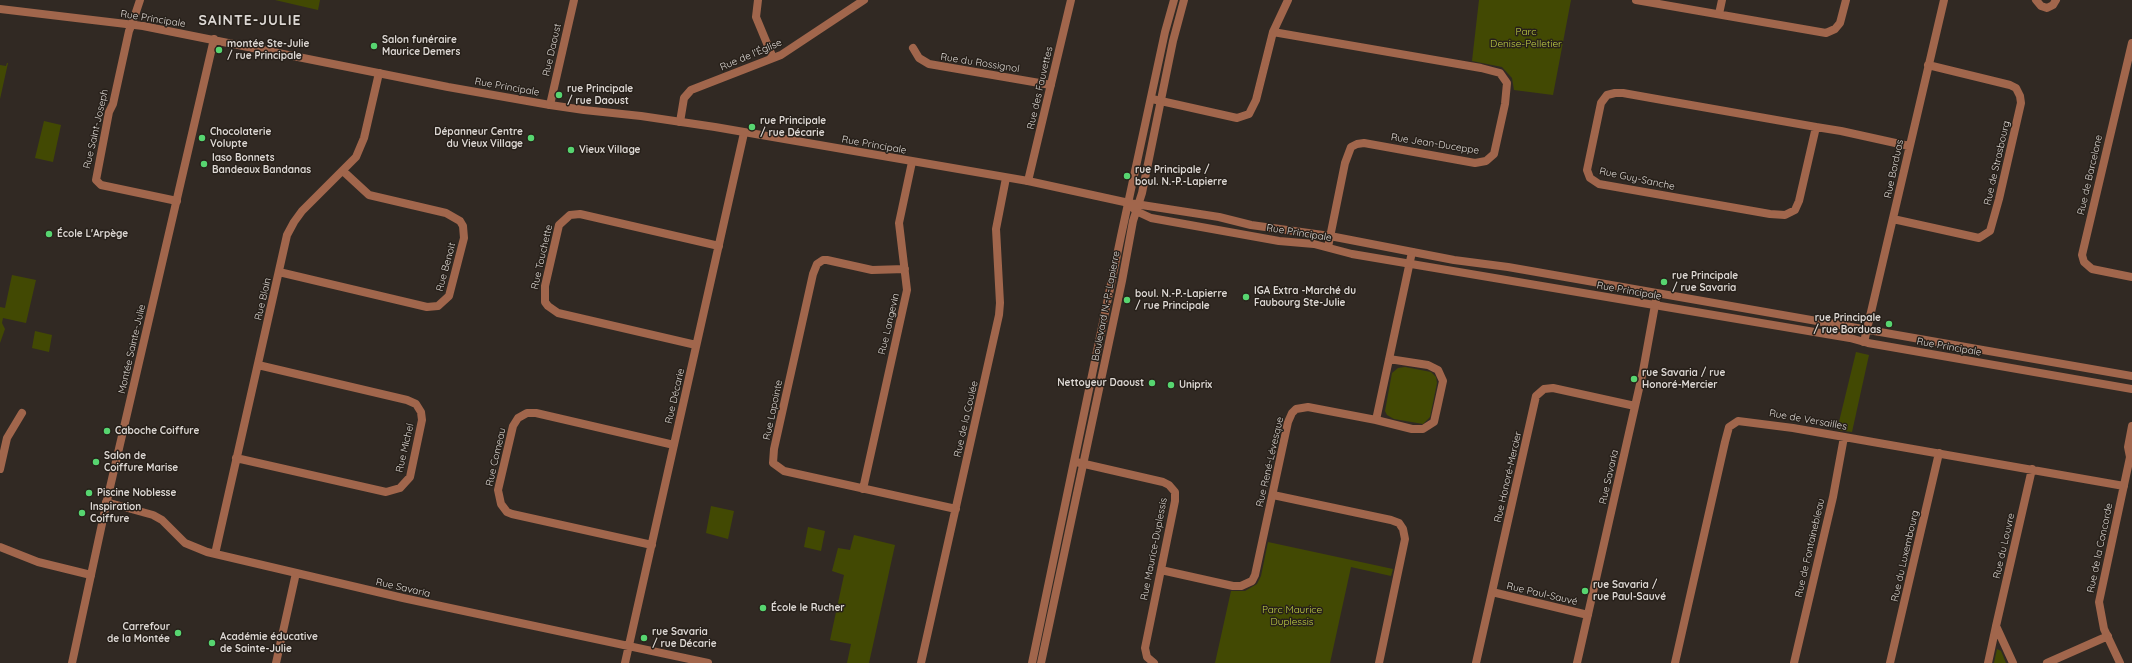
<!DOCTYPE html>
<html>
<head>
<meta charset="utf-8">
<style>
  body { margin:0 }
  canvas { display:block; background:#312923 }
</style>
</head>
<body>
<canvas width="2132" height="663"></canvas>
<script>
const context = document.querySelector('canvas').getContext('2d');
context.lineJoin = 'round';
function fill(path, color) {
  context.fillStyle = color;
  context.fill(path, 'evenodd');
}
function poly(rows) {
  const path = new Path2D();
  for (const r of rows) {
    path.moveTo(r[0], r[1]);
    for (let i = 2; i < r.length; i += 2) path.lineTo(r[i], r[i + 1]);
  }
  return path;
}
function trace(path, color, width, dash) {
  context.strokeStyle = color;
  context.lineWidth = width;
  context.lineCap = dash ? 'butt' : 'round';
  context.setLineDash(dash || []);
  context.stroke(path);
}
function label(font, color, halo, rows, align = 'center') {
  context.font = font + ' Quicksand,sans-serif';
  context.lineWidth = 3;
  context.setLineDash([]);
  context.textBaseline = 'middle';
  context.strokeStyle = halo;
  context.fillStyle = color;
  for (const [text, x, y, turn = 0] of rows) {
    context.save();
    context.translate(x, y);
    context.rotate((+turn || 0) * Math.PI / 180);
    context.textAlign = isNaN(turn) ? turn : align;
    if (halo) context.strokeText(text, 0, 0);
    context.fillText(text, 0, 0);
    context.restore();
  }
}
const green = poly([
  [275,0,320,0,318,10],
  [1479,0,1571,0,1553,95,1514,90,1512,78,1502,67,1472,61],
  [7,63,8,63,0,99,0,65,6,66],
  [44,121,61,125,53,162,35,158],
  [12,275,36,280,26,323,3,318,2,323,5,329,0,343,0,307,5,308],
  [35,331,52,335,49,352,32,348],
  [1856,352,1869,355,1852,432,1837,430],
  [1405,367,1431,372,1436,377,1437,383,1430,417,1423,424,1394,419,1387,415,1385,411,1392,373,1398,368],
  [711,506,734,511,728,539,706,533],
  [808,527,825,531,821,551,804,547],
  [854,535,895,545,869,663,847,663,851,644,830,640,844,575,832,571,838,548,850,550],
  [1268,542,1393,569,1391,576,1351,567,1330,663,1215,663,1231,591,1245,591,1257,584,1261,576],
  [1997,649,2001,651,2006,663,1994,663]
]);
const minor = poly([
  [758,0,756,17,773,58],
  [1636,0,1826,33,1835,29,1840,23,1846,0],
  [2036,0,2041,6,2047,8,2053,5,2056,0],
  [1719,14,1722,0],
  [132,24,129,31,113,104,109,112,96,180,101,185,177,201],
  [1273,32,1481,68,1500,73,1507,83,1505,104,1494,154,1486,161,1475,163,1364,143,1357,144,1351,147,1345,163,1328,247],
  [2132,43,2082,255,2084,262,2092,269,2132,277],
  [913,48,919,58,929,64,1051,85],
  [1152,99,1237,118,1249,114,1256,100,1273,32,1288,0],
  [550,105,574,0],
  [680,122,684,98,691,90,781,55,864,0],
  [1816,127,1799,201,1795,210,1785,215,1770,214,1599,184,1590,178,1587,170,1601,103,1607,95,1615,93,1623,93,1651,98,1816,127,1841,131,1909,146],
  [1028,181,1071,0],
  [1893,219,1979,238,1990,231,1999,199,2021,103,2020,96,2016,88,2010,85,1928,65],
  [905,269,872,270,827,260,823,260,817,264,813,274,774,449,773,463,784,471,956,509],
  [279,272,427,307,438,306,449,296,464,238,463,226,460,221,446,213,369,195,343,171],
  [1864,342,1944,0],
  [696,345,558,313,548,306,545,302,545,286,559,225,570,215,580,214,719,246],
  [1376,420,1412,429,1423,429,1434,422,1438,404,1443,381,1438,370,1428,365,1389,359],
  [236,458,386,492,400,488,410,477,422,420,421,412,416,404,407,400,258,365],
  [1076,462,1163,482,1169,485,1175,492,1175,501,1145,648,1147,657,1154,663],
  [0,469,7,438,22,413],
  [863,489,907,290,899,223,912,162],
  [1273,495,1391,520,1399,523,1403,529,1405,539,1379,663],
  [106,502,153,515,162,520,185,543,207,552,403,598,708,663],
  [652,545,512,514,507,512,501,504,498,490,513,426,518,418,527,413,536,413,674,445],
  [0,547,38,562,91,575],
  [215,554,287,235,294,222,302,211,356,157,364,138,379,73],
  [1161,570,1233,586,1241,586,1252,581,1255,575,1288,422,1292,413,1296,409,1308,407,1376,420,1412,252],
  [1492,592,1588,615],
  [276,663,296,573],
  [625,663,744,133],
  [921,663,999,315,1000,303,996,229,1006,178],
  [1476,663,1536,396,1544,389,1553,388,1635,406],
  [1577,663,1643,371,1657,294],
  [1675,663,1725,442,1729,427,1738,421,1793,428,2124,486],
  [1794,663,1833,497,1844,437],
  [1890,663,1939,453],
  [1988,663,1996,626],
  [2013,663,1996,626,2032,469],
  [2047,663,2108,636],
  [2120,663,2104,629,2099,602,2130,457,2128,447,2132,426]
]);
const tertiary = poly([
  [0,9,143,26,448,87,550,105,584,110,641,116,715,127,1028,181,1129,203,1219,217,1251,225,1330,236,1454,260,1508,267,2132,376],
  [132,24,140,0],
  [1129,203,1136,211,1151,218,1279,241,1314,244,1352,254,1850,338,1868,343,2132,389],
  [72,663,108,496,214,39],
  [1032,663,1121,236,1165,32,1174,0],
  [1041,663,1122,281,1133,221,1142,193,1173,41,1184,0]
]);
const markers = [
  [374,46,4,"#57d570"],
  [219,50,4,"#57d570"],
  [559,95,4,"#57d570"],
  [752,127,4,"#57d570"],
  [202,138,4,"#57d570"],
  [531,138,4,"#57d570"],
  [571,150,4,"#57d570"],
  [204,164,4,"#57d570"],
  [1127,176,4,"#57d570"],
  [49,234,4,"#57d570"],
  [1664,282,4,"#57d570"],
  [1246,297,4,"#57d570"],
  [1127,300,4,"#57d570"],
  [1889,324,4,"#57d570"],
  [1634,379,4,"#57d570"],
  [1152,383,4,"#57d570"],
  [1171,385,4,"#57d570"],
  [107,431,4,"#57d570"],
  [96,462,4,"#57d570"],
  [89,493,4,"#57d570"],
  [82,513,4,"#57d570"],
  [1585,591,4,"#57d570"],
  [763,608,4,"#57d570"],
  [178,633,4,"#57d570"],
  [644,638,4,"#57d570"],
  [212,643,4,"#57d570"]
];
const streetNames = [
  ["Rue Principale",153,19,9],
  ["Rue Daoust",552,50,-77],
  ["Rue de l'Église",751,55,-23],
  ["Rue du Rossignol",980,63,9],
  ["Rue Principale",507,87,10],
  ["Rue des Fauvettes",1040,88,-77],
  ["Rue Saint-Joseph",96,129,-77],
  ["Rue Jean-Duceppe",1435,144,9],
  ["Rue Principale",874,145,10],
  ["Rue de Strasbourg",1997,163,-77],
  ["Rue Borduas",1894,169,-78],
  ["Rue de Barcelone",2090,175,-77],
  ["Rue Guy-Sanche",1637,179,12],
  ["Rue Principale",1299,233,9],
  ["Rue Touchette",542,257,-77],
  ["Rue Benoit",446,267,-75],
  ["Rue Principale",1629,291,10],
  ["Rue Blain",263,299,-77],
  ["Boulevard N.-P.-Lapierre",1106,306,-79],
  ["Rue Langevin",889,324,-77],
  ["Rue Principale",1949,347,10],
  ["Montée Sainte-Julie",132,349,-77],
  ["Rue Décarie",675,396,-77],
  ["Rue Lapointe",773,410,-78],
  ["Rue de la Coulée",966,419,-77],
  ["Rue de Versailles",1808,420,10],
  ["Rue Michel",405,448,-77],
  ["Rue Comeau",496,457,-77],
  ["Rue René-Lévesque",1270,462,-77],
  ["Rue Honoré-Mercier",1508,477,-77],
  ["Rue Savaria",1609,477,-77],
  ["Rue du Louvre",2004,546,-77],
  ["Rue de Fontainebleau",1810,548,-77],
  ["Rue de la Concorde",2100,548,-78],
  ["Rue Maurice-Duplessis",1154,549,-79],
  ["Rue du Luxembourg",1905,556,-77],
  ["Rue Savaria",403,588,13],
  ["Rue Paul-Sauvé",1542,594,13]
];
const parkNames = [
  ["Parc",1526,32],
  ["Denise-Pelletier",1526,44],
  ["Parc Maurice",1292,610],
  ["Duplessis",1292,622]
];
const poiNames = [
  ["Salon funéraire",382,40],
  ["Maurice Demers",382,52],
  ["montée Ste-Julie",227,44],
  ["/ rue Principale",227,56],
  ["rue Principale",567,89],
  ["/ rue Daoust",567,101],
  ["rue Principale",760,121],
  ["/ rue Décarie",760,133],
  ["Chocolaterie",210,132],
  ["Volupte",210,144],
  ["Dépanneur Centre",523,132,"right"],
  ["du Vieux Village",523,144,"right"],
  ["Vieux Village",579,150],
  ["Iaso Bonnets",212,158],
  ["Bandeaux Bandanas",212,170],
  ["rue Principale /",1135,170],
  ["boul. N.-P.-Lapierre",1135,182],
  ["École L'Arpège",57,234],
  ["rue Principale",1672,276],
  ["/ rue Savaria",1672,288],
  ["IGA Extra -Marché du",1254,291],
  ["Faubourg Ste-Julie",1254,303],
  ["boul. N.-P.-Lapierre",1135,294],
  ["/ rue Principale",1135,306],
  ["rue Principale",1881,318,"right"],
  ["/ rue Borduas",1881,330,"right"],
  ["rue Savaria / rue",1642,373],
  ["Honoré-Mercier",1642,385],
  ["Nettoyeur Daoust",1144,383,"right"],
  ["Uniprix",1179,385],
  ["Caboche Coiffure",115,431],
  ["Salon de",104,456],
  ["Coiffure Marise",104,468],
  ["Piscine Noblesse",97,493],
  ["Inspiration",90,507],
  ["Coiffure",90,519],
  ["rue Savaria /",1593,585],
  ["rue Paul-Sauvé",1593,597],
  ["École le Rucher",771,608],
  ["Carrefour",170,627,"right"],
  ["de la Montée",170,639,"right"],
  ["rue Savaria",652,632],
  ["/ rue Décarie",652,644],
  ["Académie éducative",220,637],
  ["de Sainte-Julie",220,649]
];
const districtNames = [
  ["SAINTE-JULIE",250,21]
];
fill(green, '#424903');
trace(minor, '#a1664c', 8);
trace(tertiary, '#a1664c', 8);
for (const [x, y, r, color] of markers) {
  const dot = new Path2D();
  dot.arc(x, y, r, 0, 2 * Math.PI);
  context.fillStyle = color;
  context.fill(dot);
  trace(dot, '#27201a', 1.5);
}
label('10px', '#ddd8d4', '#27201a', streetNames);
label('10px', '#c1d045', '#27201a', parkNames);
label('bold 10px', '#ddd8d4', '#27201a', poiNames, 'left');
context.letterSpacing = '1px';
label('bold 14px', '#ddd8d4', '#27201a', districtNames);
context.letterSpacing = '0px';
</script>
</body>
</html>
